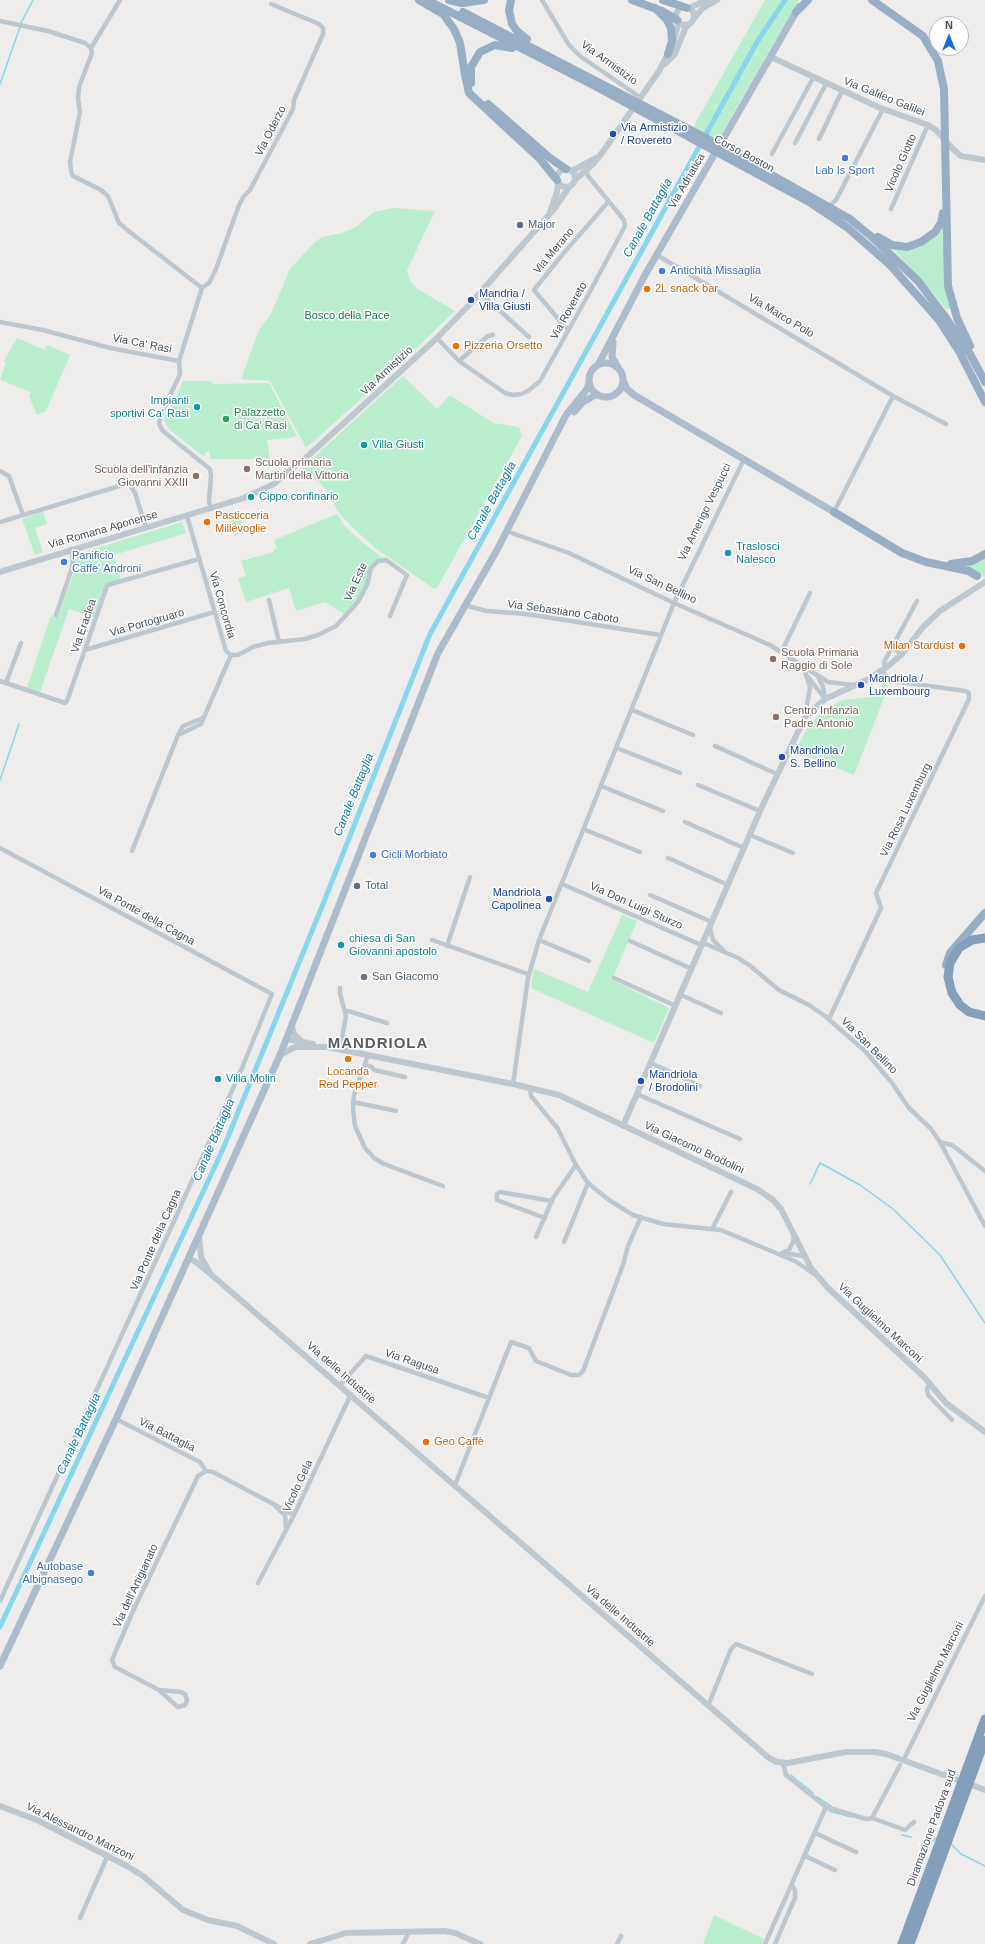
<!DOCTYPE html>
<html>
<head>
<meta charset="utf-8">
<style>
  body { margin:0 }
  #map { position:relative; width:985px; height:1944px; overflow:hidden; background:#efecec; font-family:Helvetica,sans-serif }
  canvas { display:block }
  .north { position:absolute; left:929px; top:16px; width:40px; height:40px; box-sizing:border-box; background:#fff; border:1px solid #b5b9bd; border-radius:50%; rotate:0deg; font-size:11px; font-weight:700; line-height:16px; text-align:center; color:#45505a }
  .north::after { content:''; display:block; margin:auto; width:14px; height:18px; background:#186dde; clip-path:polygon(50% 0,100% 100%,50% 72%,0 100%) }
</style>
</head>
<body>
<div id="map">
<canvas width="985" height="1944"></canvas>
<div class="north">N</div>
</div>
<script>
const context = document.querySelector('canvas').getContext('2d');
context.lineJoin = 'round';
function fill(path, color) {
  context.fillStyle = color;
  context.fill(path, 'evenodd');
}
function poly(rows) {
  const path = new Path2D();
  for (const r of rows) {
    if (r.length === 3) {
      path.moveTo(r[0] + r[2], r[1]);
      path.arc(r[0], r[1], r[2], 0, 2 * Math.PI);
      continue;
    }
    path.moveTo(r[0], r[1]);
    for (let i = 2; i < r.length; i += 2) path.lineTo(r[i], r[i + 1]);
  }
  return path;
}
function trace(path, color, width, dash) {
  context.strokeStyle = color;
  context.lineWidth = width;
  context.lineCap = dash ? 'butt' : 'round';
  context.setLineDash(dash || []);
  context.stroke(path);
}
function label(font, color, halo, rows, align = 'center') {
  context.font = font + ' Helvetica,sans-serif';
  context.lineWidth = 3;
  context.setLineDash([]);
  context.textBaseline = 'middle';
  context.strokeStyle = halo;
  context.fillStyle = color;
  for (const [text, x, y, turn = 0] of rows) {
    context.save();
    context.translate(x, y);
    context.rotate((+turn || 0) * Math.PI / 180);
    context.textAlign = isNaN(turn) ? turn : align;
    if (halo) context.strokeText(text, 0, 0);
    context.fillText(text, 0, 0);
    context.restore();
  }
}
const green = poly([
  [765,0,799,0,717,141,692,129],
  [946,204,951,308,949,309,946,309,920,278,890,246,898,248,935,232],
  [394,208,435,211,407,270,410,281,416,288,455,311,400,364,306,448,270,381,241,379,259,330,271,314,290,269,315,242,322,237,342,233,356,227,374,212],
  [17,338,45,350,47,345,70,355,46,411,37,415,29,396,31,392,0,380,6,362,4,361],
  [403,376,437,409,450,395,493,423,519,427,522,436,437,588,434,589,374,547,351,526,339,513,328,493,321,484,302,468],
  [183,381,212,381,213,384,269,383,297,437,267,440,270,459,210,459,210,452,206,452,205,456,203,456,170,430,164,421,166,413,171,412,171,407],
  [43,512,47,524,35,528,43,552,35,555,22,519],
  [239,513,245,532,234,536,228,516],
  [337,514,344,525,356,537,384,559,378,559,370,567,365,585,358,600,346,615,325,602,296,611,289,588,246,602,238,578,246,576,241,561,274,552,273,550,277,548,274,540],
  [182,522,186,533,114,555,121,579,110,583,94,617,69,609,40,692,27,688,51,615,58,617,74,572,77,554],
  [985,556,985,577,966,569,966,565],
  [883,684,889,685,854,775,795,751,809,725,825,709,842,700,874,697,880,691],
  [622,915,637,921,612,980,669,1008,654,1043,531,988,534,969,588,992],
  [714,1915,764,1939,762,1944,703,1944]
]);
const stream = poly([
  [21,23,33,0],
  [0,84,20,27],
  [0,780,19,724],
  [810,1184,820,1163,860,1185,893,1209,940,1255,985,1323],
  [791,1775,813,1793],
  [817,1797,831,1806],
  [829,1811,851,1817],
  [902,1835,911,1837],
  [927,1844,930,1843,936,1838],
  [952,1845,961,1854,985,1866]
]);
const canal = poly([
  [0,1627,223,1149,323,904,430,634,757,42,785,0]
]);
const minor = poly([
  [542,0,569,45,580,56,641,98],
  [0,21,48,31,85,43,91,48,92,53,79,87,78,99,80,112,70,162,71,171,73,176,101,190,108,196,119,223,126,229,202,288,179,361],
  [91,48,120,0],
  [819,139,842,91],
  [795,143,826,84],
  [772,154,813,78],
  [827,208,836,200,883,109],
  [891,209,928,125],
  [657,255,893,396,946,424],
  [202,288,209,283,216,269,239,205,244,196,250,190,293,109,294,100,323,34,323,28,319,24,271,4],
  [480,293,529,337],
  [0,322,43,330,110,348,179,361],
  [569,329,565,327,534,290,562,255,608,202],
  [437,338,459,361,505,393,513,395,521,394,528,391,540,381,587,297,625,226,624,220,588,176,586,171],
  [179,361,180,374,161,415,159,423,162,430,169,436,210,469,211,475,209,502,211,508],
  [459,361,488,336,493,335],
  [0,471,9,476,23,515],
  [834,512,893,396],
  [187,516,226,651,231,655],
  [0,522,126,484,130,485,135,493,146,528],
  [506,531,569,553,674,603,770,645,828,682,854,685],
  [269,600,279,642],
  [464,605,487,611,526,614,660,635],
  [56,615,71,571,73,560,71,549],
  [892,648,902,654],
  [85,650,214,612],
  [782,651,810,593],
  [231,655,238,655,253,647,268,643,305,639,318,635,336,626,358,602,367,585,371,568,378,561,386,560,407,575,390,616],
  [804,668,810,688,805,716],
  [885,669,884,662,917,601],
  [818,676,823,687,825,699],
  [809,678,825,699],
  [0,681,65,703,67,701,107,586,111,584,199,559],
  [6,683,21,643],
  [632,710,693,735],
  [178,735,183,726,203,718],
  [715,746,777,774],
  [617,748,680,773],
  [698,785,760,811],
  [601,786,663,811],
  [685,822,744,848],
  [583,829,640,852],
  [750,835,793,853],
  [0,848,272,994,242,1068,174,1221,0,1601],
  [132,851,178,735,201,724,231,655],
  [668,858,728,885],
  [562,884,699,944,706,944,738,958,749,965,779,990,809,1005,825,1016,865,1051,892,1083,909,1108,931,1129,940,1142,985,1226],
  [650,895,712,922],
  [710,928,713,940,723,950],
  [432,940,528,974],
  [539,940,589,961],
  [630,941,692,969],
  [447,946,470,877],
  [614,978,676,1006],
  [681,995,721,1013],
  [345,1012,348,1011,387,1023],
  [829,1019,881,908,876,893,969,699,969,693,966,691,892,681,881,671],
  [340,1050,346,1016,340,994,340,988],
  [368,1055,354,1095,353,1109,355,1126,365,1148,374,1158,384,1164,443,1186],
  [651,1063,700,1086],
  [365,1065,372,1067,374,1070,405,1077],
  [513,1084,528,978,539,940,674,603,744,459],
  [530,1088,531,1096,558,1129,576,1165,588,1183,609,1200,633,1215,663,1224,721,1230,795,1261,817,1276],
  [637,1094,740,1139],
  [353,1102,396,1111],
  [940,1142,952,1145,985,1171],
  [545,1218,497,1200,497,1194,500,1192,552,1201],
  [712,1229,731,1192],
  [536,1237,553,1198,576,1165],
  [564,1242,588,1183],
  [782,1253,804,1256],
  [782,1253,789,1250,793,1242,794,1235],
  [930,1383,927,1389,928,1395,952,1420],
  [340,1385,366,1356,489,1398],
  [116,1419,200,1462,206,1471],
  [206,1471,213,1472,294,1515],
  [455,1485,511,1342,529,1348,536,1361,571,1375,579,1375,583,1371,623,1265,628,1246,641,1217],
  [276,1507,285,1515,286,1528],
  [258,1583,294,1515,351,1394],
  [159,1690,181,1692,185,1694,187,1700,185,1705,178,1707,159,1690,115,1667,112,1660,133,1611,198,1476,206,1471],
  [708,1706,731,1649,736,1644,812,1674],
  [905,1757,985,1596],
  [783,1763,786,1775,826,1807,866,1819,872,1818,905,1830,914,1822],
  [872,1818,900,1765],
  [815,1833,856,1852],
  [805,1856,835,1870],
  [80,1918,108,1855],
  [403,1944,409,1932],
  [617,1944,621,1936],
  [765,1944,826,1807],
  [775,1944,795,1898,795,1890,792,1885]
]);
const tertiary = poly([
  [685,16,9],
  [689,8,707,0],
  [694,18,703,8,717,0],
  [771,57,878,107,928,125,936,130,951,147,961,156,985,160],
  [665,64,675,54,685,29,689,24],
  [566,178,9],
  [572,171,596,158],
  [576,179,593,164,602,153,659,71,672,46,679,22],
  [550,212,557,192,558,183],
  [0,572,244,498,274,484,309,455,437,338,471,303,555,208,569,187],
  [292,1026,294,1034,300,1040],
  [287,1039,313,1044],
  [280,1055,295,1047,327,1047,513,1084,559,1095,757,1189,773,1200,781,1209,811,1268,828,1288,924,1377,946,1403,985,1432],
  [623,1126,760,811,805,717,825,699,869,679,888,666,902,654,923,627,940,611,985,582],
  [199,1236,201,1257,209,1271],
  [188,1258,196,1262,214,1277,769,1758,777,1762,788,1763,846,1752,875,1752,886,1754,985,1790],
  [0,1806,37,1820,127,1866,143,1876,183,1910,208,1920,237,1926,274,1944],
  [310,1944,346,1933,445,1931,455,1933,480,1944]
]);
const primary = poly([
  [613,342,612,357,618,367],
  [606,380,17],
  [598,365,645,275,799,7],
  [623,380,627,389,634,395,834,512],
  [574,412,583,402,597,394],
  [0,1666,116,1419,280,1055,438,653,497,550,566,415,587,389,589,383]
]);
const trunk = poly([
  [419,0,443,14,454,29,460,43,465,75,469,93,539,158,557,180],
  [427,0,593,85,809,202,848,228,890,265,939,320,959,351,985,402],
  [449,0,462,3,484,0],
  [511,0,509,10,512,24,517,31,527,39],
  [632,0,662,11,677,20],
  [663,0,687,8],
  [872,0,923,36,938,61,944,89,948,286,957,318,970,346],
  [655,8,667,20,671,28,672,41,668,54],
  [463,12,704,137,850,219,873,238,918,281,946,318,970,354,985,382],
  [796,12,808,0],
  [471,83,471,67,480,52,495,45,512,48],
  [488,104,550,158,566,169],
  [878,237,892,245,907,247,921,242,935,232,941,223,943,213],
  [834,512,902,553,926,562,969,571,977,576],
  [951,564,972,561,985,554],
  [946,965,950,953,985,913]
]);
const motorway = poly([
  [985,938,972,940,959,948,950,963,948,977,952,993,960,1005,969,1012,985,1016],
  [902,1944,985,1719],
  [910,1944,985,1740]
]);
const markers = [
  [613,134,4,"#1a4fb4"],
  [845,158,4,"#3f7fe0"],
  [520,225,4,"#5c6f8a"],
  [662,271,4,"#3f7fe0"],
  [647,289,4,"#e8710a"],
  [471,300,4,"#1a4fb4"],
  [456,346,4,"#e8710a"],
  [197,407,4,"#0f9aa8"],
  [226,419,4,"#2e9e5b"],
  [364,445,4,"#0f9aa8"],
  [247,469,4,"#8d6e63"],
  [196,476,4,"#8d6e63"],
  [251,497,4,"#0f9aa8"],
  [207,522,4,"#e8710a"],
  [728,553,4,"#0f9aa8"],
  [64,562,4,"#3f7fe0"],
  [962,646,4,"#e8710a"],
  [773,659,4,"#8d6e63"],
  [861,685,4,"#1a4fb4"],
  [776,717,4,"#8d6e63"],
  [782,757,4,"#1a4fb4"],
  [373,855,4,"#3f7fe0"],
  [357,886,4,"#5c6f8a"],
  [549,899,4,"#1a4fb4"],
  [341,945,4,"#0f9aa8"],
  [364,977,4,"#6b7280"],
  [348,1059,4,"#e8710a"],
  [218,1079,4,"#0f9aa8"],
  [641,1081,4,"#1a4fb4"],
  [426,1442,4,"#e8710a"],
  [91,1573,4,"#3f7fe0"]
];
const streetNames = [
  ["Via Armistizio",609,63,36],
  ["Via Galileo Galilei",884,97,22],
  ["Via Oderzo",271,131,-63],
  ["Corso Boston",744,154,28],
  ["Vicolo Giotto",901,163,-66],
  ["Via Adriatica",687,181,-60],
  ["Via Merano",554,251,-50],
  ["Via Rovereto",569,311,-61],
  ["Via Marco Polo",781,316,31],
  ["Via Ca' Rasi",142,344,11],
  ["Via Armistizio",387,371,-43],
  ["Via Amerigo Vespucci",705,512,-64],
  ["Via Romana Aponense",103,530,-16],
  ["Via Este",356,582,-65],
  ["Via San Bellino",662,585,25],
  ["Via Concordia",222,605,74],
  ["Via Sebastiano Caboto",563,612,8],
  ["Via Portogruaro",147,623,-16],
  ["Via Eraclea",84,626,-71],
  ["Via Rosa Luxemburg",906,810,-64],
  ["Via Don Luigi Sturzo",636,906,24],
  ["Via Ponte della Cagna",146,916,29],
  ["Via San Bellino",869,1046,45],
  ["Via Giacomo Brodolini",694,1148,25],
  ["Via Ponte della Cagna",156,1240,-66],
  ["Via Guglielmo Marconi",880,1323,43],
  ["Via Ragusa",412,1362,19],
  ["Via delle Industrie",341,1373,41],
  ["Via Battaglia",167,1435,27],
  ["Vicolo Gela",298,1486,-65],
  ["Via dell'Artigianato",136,1586,-65],
  ["Via delle Industrie",620,1616,41],
  ["Via Guglielmo Marconi",936,1672,-63],
  ["Diramazione Padova sud",932,1828,-70],
  ["Via Alessandro Manzoni",80,1832,26]
];
const transitNames = [
  ["Via Armistizio",621,128],
  ["/ Rovereto",621,141],
  ["Mandria /",479,294],
  ["Villa Giusti",479,307],
  ["Mandriola /",869,679],
  ["Luxembourg",869,692],
  ["Mandriola /",790,751],
  ["S. Bellino",790,764],
  ["Mandriola",541,893,"right"],
  ["Capolinea",541,906,"right"],
  ["Mandriola",649,1075],
  ["/ Brodolini",649,1088]
];
const shopNames = [
  ["Lab Is Sport",845,171,"center"],
  ["Antichità Missaglia",670,271],
  ["Panificio",72,556],
  ["Caffe' Androni",72,569],
  ["Cicli Morbiato",381,855],
  ["Autobase",83,1567,"right"],
  ["Albignasego",83,1580,"right"]
];
const serviceNames = [
  ["Major",528,225],
  ["Total",365,886]
];
const foodNames = [
  ["2L snack bar",655,289],
  ["Pizzeria Orsetto",464,346],
  ["Pasticceria",215,516],
  ["Millevoglie",215,529],
  ["Milan Stardust",954,646,"right"],
  ["Locanda",348,1072,"center"],
  ["Red Pepper",348,1085,"center"],
  ["Geo Caffè",434,1442]
];
const parkNames = [
  ["Bosco della Pace",347,316]
];
const cultureNames = [
  ["Impianti",189,401,"right"],
  ["sportivi Ca' Rasi",189,414,"right"],
  ["Villa Giusti",372,445],
  ["Cippo confinario",259,497],
  ["Traslosci",736,547],
  ["Nalesco",736,560],
  ["chiesa di San",349,939],
  ["Giovanni apostolo",349,952],
  ["Villa Molin",226,1079]
];
const leisureNames = [
  ["Palazzetto",234,413],
  ["di Ca' Rasi",234,426]
];
const educationNames = [
  ["Scuola primaria",255,463],
  ["Martiri della Vittoria",255,476],
  ["Scuola dell'infanzia",188,470,"right"],
  ["Giovanni XXIII",188,483,"right"],
  ["Scuola Primaria",781,653],
  ["Raggio di Sole",781,666],
  ["Centro Infanzia",784,711],
  ["Padre Antonio",784,724]
];
const worshipNames = [
  ["San Giacomo",372,977]
];
const waterNames = [
  ["Canale Battaglia",648,218,-61],
  ["Canale Battaglia",492,501,-61],
  ["Canale Battaglia",354,795,-68],
  ["Canale Battaglia",214,1140,-67],
  ["Canale Battaglia",79,1434,-65]
];
const districtNames = [
  ["MANDRIOLA",378,1044]
];
fill(green, '#b9eece');
trace(stream, '#86d6ec', 1.5);
trace(canal, '#86d6ec', 5);
trace(minor, '#bdc7cf', 4.5);
trace(tertiary, '#bdc7cf', 6);
trace(primary, '#acbccc', 7);
trace(trunk, '#98aec4', 8);
trace(motorway, '#839fbc', 9);
for (const [x, y, r, color] of markers) {
  const dot = new Path2D();
  dot.arc(x, y, r, 0, 2 * Math.PI);
  context.fillStyle = color;
  context.fill(dot);
  trace(dot, '#fff', 1.5);
}
label('11px', '#45505a', '#fff', streetNames);
label('11px', '#164399', '#fff', transitNames, 'left');
label('11px', '#366cbe', '#fff', shopNames, 'left');
label('11px', '#4e5e75', '#fff', serviceNames, 'left');
label('11px', '#c56008', '#fff', foodNames, 'left');
label('11px', '#167b49', '#fff', parkNames);
label('11px', '#0d838f', '#fff', cultureNames, 'left');
label('11px', '#27864d', '#fff', leisureNames, 'left');
label('11px', '#785e54', '#fff', educationNames, 'left');
label('11px', '#5b616d', '#fff', worshipNames, 'left');
label('italic 12px', '#0b7f9f', '#fff', waterNames);
context.letterSpacing = '1px';
label('bold 15px', '#595d62', '#fff', districtNames);
context.letterSpacing = '0px';
</script>
</body>
</html>
